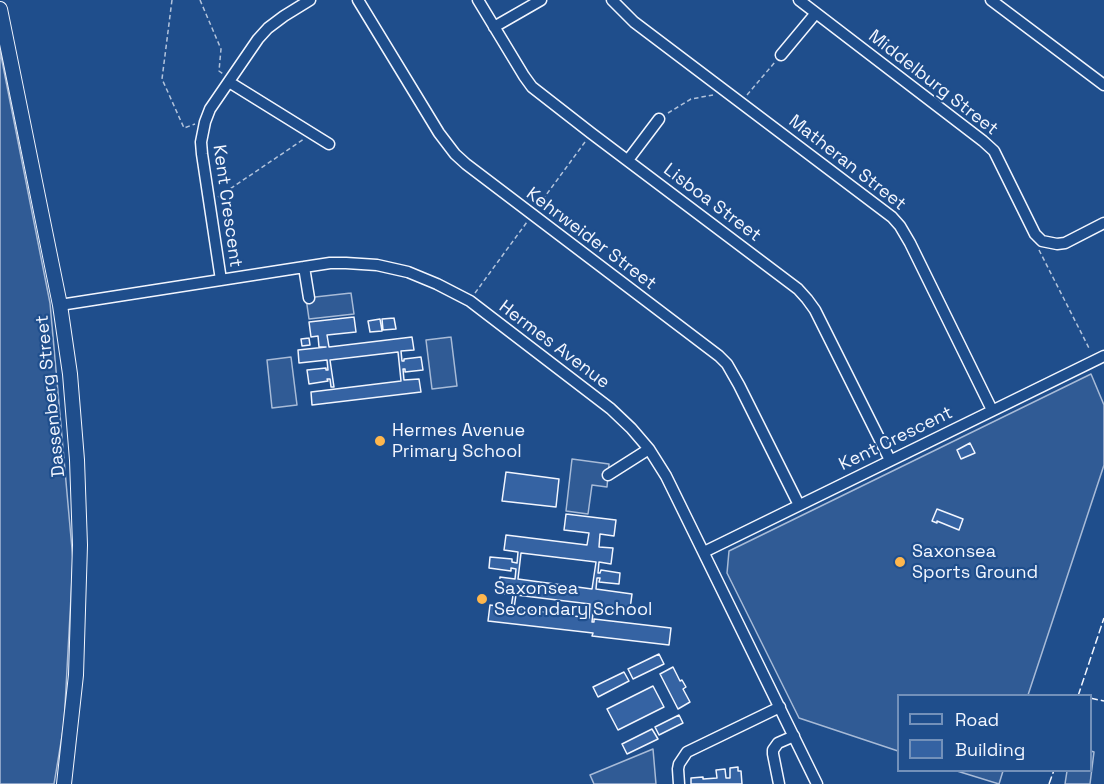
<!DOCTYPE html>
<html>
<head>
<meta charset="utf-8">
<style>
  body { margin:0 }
  #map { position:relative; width:1104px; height:784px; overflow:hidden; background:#1f4e8c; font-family:"Space Grotesk",sans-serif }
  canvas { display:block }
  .legend { position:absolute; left:897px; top:694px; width:195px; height:78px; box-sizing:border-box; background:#1f4e8c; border:2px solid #7391ba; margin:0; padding:8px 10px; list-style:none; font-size:18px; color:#f2f6ff }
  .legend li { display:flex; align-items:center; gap:12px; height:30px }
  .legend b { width:30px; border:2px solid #7391ba }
</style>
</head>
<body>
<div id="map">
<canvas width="1104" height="784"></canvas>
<ul class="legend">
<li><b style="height:8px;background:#1f4e8c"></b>Road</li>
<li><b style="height:16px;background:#3563a3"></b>Building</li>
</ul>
</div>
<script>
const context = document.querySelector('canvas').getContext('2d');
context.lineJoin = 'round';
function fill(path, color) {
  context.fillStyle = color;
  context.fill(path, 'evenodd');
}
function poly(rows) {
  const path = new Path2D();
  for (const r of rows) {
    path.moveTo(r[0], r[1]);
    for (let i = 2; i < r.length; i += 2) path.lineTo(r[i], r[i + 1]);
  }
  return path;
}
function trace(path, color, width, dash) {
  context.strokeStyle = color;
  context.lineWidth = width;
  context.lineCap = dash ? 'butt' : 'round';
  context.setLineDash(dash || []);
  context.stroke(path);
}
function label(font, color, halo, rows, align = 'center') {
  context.font = font + ' "Space Grotesk",sans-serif';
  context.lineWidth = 4.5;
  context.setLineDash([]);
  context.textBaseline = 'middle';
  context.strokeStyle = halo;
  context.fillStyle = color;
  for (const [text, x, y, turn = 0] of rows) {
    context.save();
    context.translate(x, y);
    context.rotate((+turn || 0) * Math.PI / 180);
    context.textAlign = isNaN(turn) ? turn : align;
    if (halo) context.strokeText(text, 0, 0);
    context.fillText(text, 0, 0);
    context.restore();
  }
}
const built = poly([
  [0,51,50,303,73,560,64,724,54,784,0,784,0,51],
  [351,293,354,314,309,319,306,298,351,293],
  [451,337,457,386,432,389,426,340,451,337],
  [291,357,297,405,272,408,267,360,291,357],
  [1091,374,1104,405,1104,465,1028,695,898,696,898,751,799,718,727,573,729,551,1091,374],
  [572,459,609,464,607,487,592,485,588,514,566,511,572,459],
  [653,749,656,784,594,784,590,775,653,749],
  [1091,751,1094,752,1090,784,1065,784,1067,771,1090,770,1091,751],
  [957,771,1003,771,999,784,957,771]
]);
const building = poly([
  [354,317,356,332,327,335,329,347,412,337,414,350,401,351,402,361,404,361,404,359,421,357,423,370,405,372,405,369,403,369,404,380,419,379,421,392,312,405,311,392,401,381,398,352,330,360,334,387,331,387,330,379,327,379,328,381,309,384,307,370,326,368,326,370,328,370,327,360,299,363,298,350,326,347,319,347,318,336,311,337,309,322,354,317],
  [394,318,396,329,383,330,382,319,394,318],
  [380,319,382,331,370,332,368,321,380,319],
  [309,338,310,345,302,346,301,339,309,338],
  [970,443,975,453,961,459,957,450,970,443],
  [506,472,559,479,556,507,502,501,506,472],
  [937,509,963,519,959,530,937,521,937,523,932,521,937,509],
  [566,514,616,520,614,536,600,534,599,547,613,548,611,564,599,562,598,573,600,573,601,570,620,573,619,584,599,582,600,578,597,578,596,589,632,594,630,609,594,605,592,622,594,622,594,619,671,628,669,645,592,636,593,633,488,621,490,605,511,608,513,595,498,593,500,577,515,579,516,569,511,568,511,571,489,568,490,557,512,559,512,562,517,563,518,552,504,550,506,535,587,545,589,533,564,530,566,514],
  [521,553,596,562,592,589,518,579,521,553],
  [516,595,590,604,589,618,514,608,516,595],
  [659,654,664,664,633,679,628,669,659,654],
  [673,667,680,681,682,680,686,687,683,689,690,702,678,709,660,674,673,667],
  [624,672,629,681,598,697,593,687,624,672],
  [653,686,664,707,618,730,607,709,653,686],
  [679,715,683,723,659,735,655,727,679,715],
  [652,729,658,739,627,754,622,744,652,729],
  [738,767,738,771,741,771,742,784,691,784,691,778,703,777,703,779,717,778,716,770,725,769,726,778,730,778,730,768,738,767]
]);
const path = poly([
  [172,0,162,79,184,128,195,124],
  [200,0,221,49,219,71,223,74],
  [747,95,775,62],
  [668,113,691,99,713,95],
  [218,197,304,139],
  [538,206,585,142],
  [1039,250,1090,350],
  [475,293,527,222]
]);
const minor = poly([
  [358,0,439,133,455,154,466,164,719,356,727,364,739,385,799,505],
  [478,0,524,76,532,87,591,133,798,289,807,299,815,310,890,460],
  [612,0,634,22,892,217,900,226,910,243,992,410],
  [799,0,983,141,994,151,1035,234,1042,241,1057,244,1065,243,1104,223],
  [991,0,1104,85],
  [494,27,541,0],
  [781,55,816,13],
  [229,82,329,144],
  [628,160,659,119],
  [304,267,309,298],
  [221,280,202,154,201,142,205,122,210,109,258,39,268,28,284,16,310,0],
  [60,305,304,267,330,263,346,263,377,265,408,272,437,284,470,301,611,409,631,428,649,449,666,476,817,784],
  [608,475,649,449],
  [704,552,1104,356],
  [679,784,678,769,679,764,687,752,780,707],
  [779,784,773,754,773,750,778,743,794,736]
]);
const major = poly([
  [0,9,60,305,70,374,77,460,80,545,76,675,64,784]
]);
const fence = poly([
  [1078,696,1104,618],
  [1090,698,1104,701],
  [1049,784,1054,770]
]);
const markers = [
  [380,441,6,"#ffb74d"],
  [900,562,6,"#ffb74d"],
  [482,599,6,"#ffb74d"]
];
const streetNames = [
  ["Middelburg Street",933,83,38],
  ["Matheran Street",847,163,38],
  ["Lisboa Street",712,203,37],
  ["Kent Crescent",227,206,82],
  ["Kehrweider Street",591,239,37],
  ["Hermes Avenue",554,345,37],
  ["Dassenberg Street",51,396,-96],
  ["Kent Crescent",896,439,-26]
];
const poiNames = [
  ["Hermes Avenue",392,431],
  ["Primary School",392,452],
  ["Saxonsea",912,552],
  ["Sports Ground",912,573],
  ["Saxonsea",494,589],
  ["Secondary School",494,610]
];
fill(built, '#305b95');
trace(built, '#a8bbd7', 1.5);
fill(building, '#3563a3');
trace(building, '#f2f6ff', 1.5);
trace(minor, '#f2f6ff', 13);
trace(major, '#f2f6ff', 16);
trace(path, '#b3c4dc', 1.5, [4.5, 3]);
trace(minor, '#1f4e8c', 10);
trace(major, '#1f4e8c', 14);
trace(fence, '#f2f6ff', 1.5, [8, 3]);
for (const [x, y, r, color] of markers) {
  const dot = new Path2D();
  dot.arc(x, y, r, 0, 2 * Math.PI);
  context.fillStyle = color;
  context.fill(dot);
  trace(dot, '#1f4e8c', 2);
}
label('18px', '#f2f6ff', '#1f4e8c', streetNames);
label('18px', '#f2f6ff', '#1f4e8c', poiNames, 'left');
</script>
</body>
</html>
